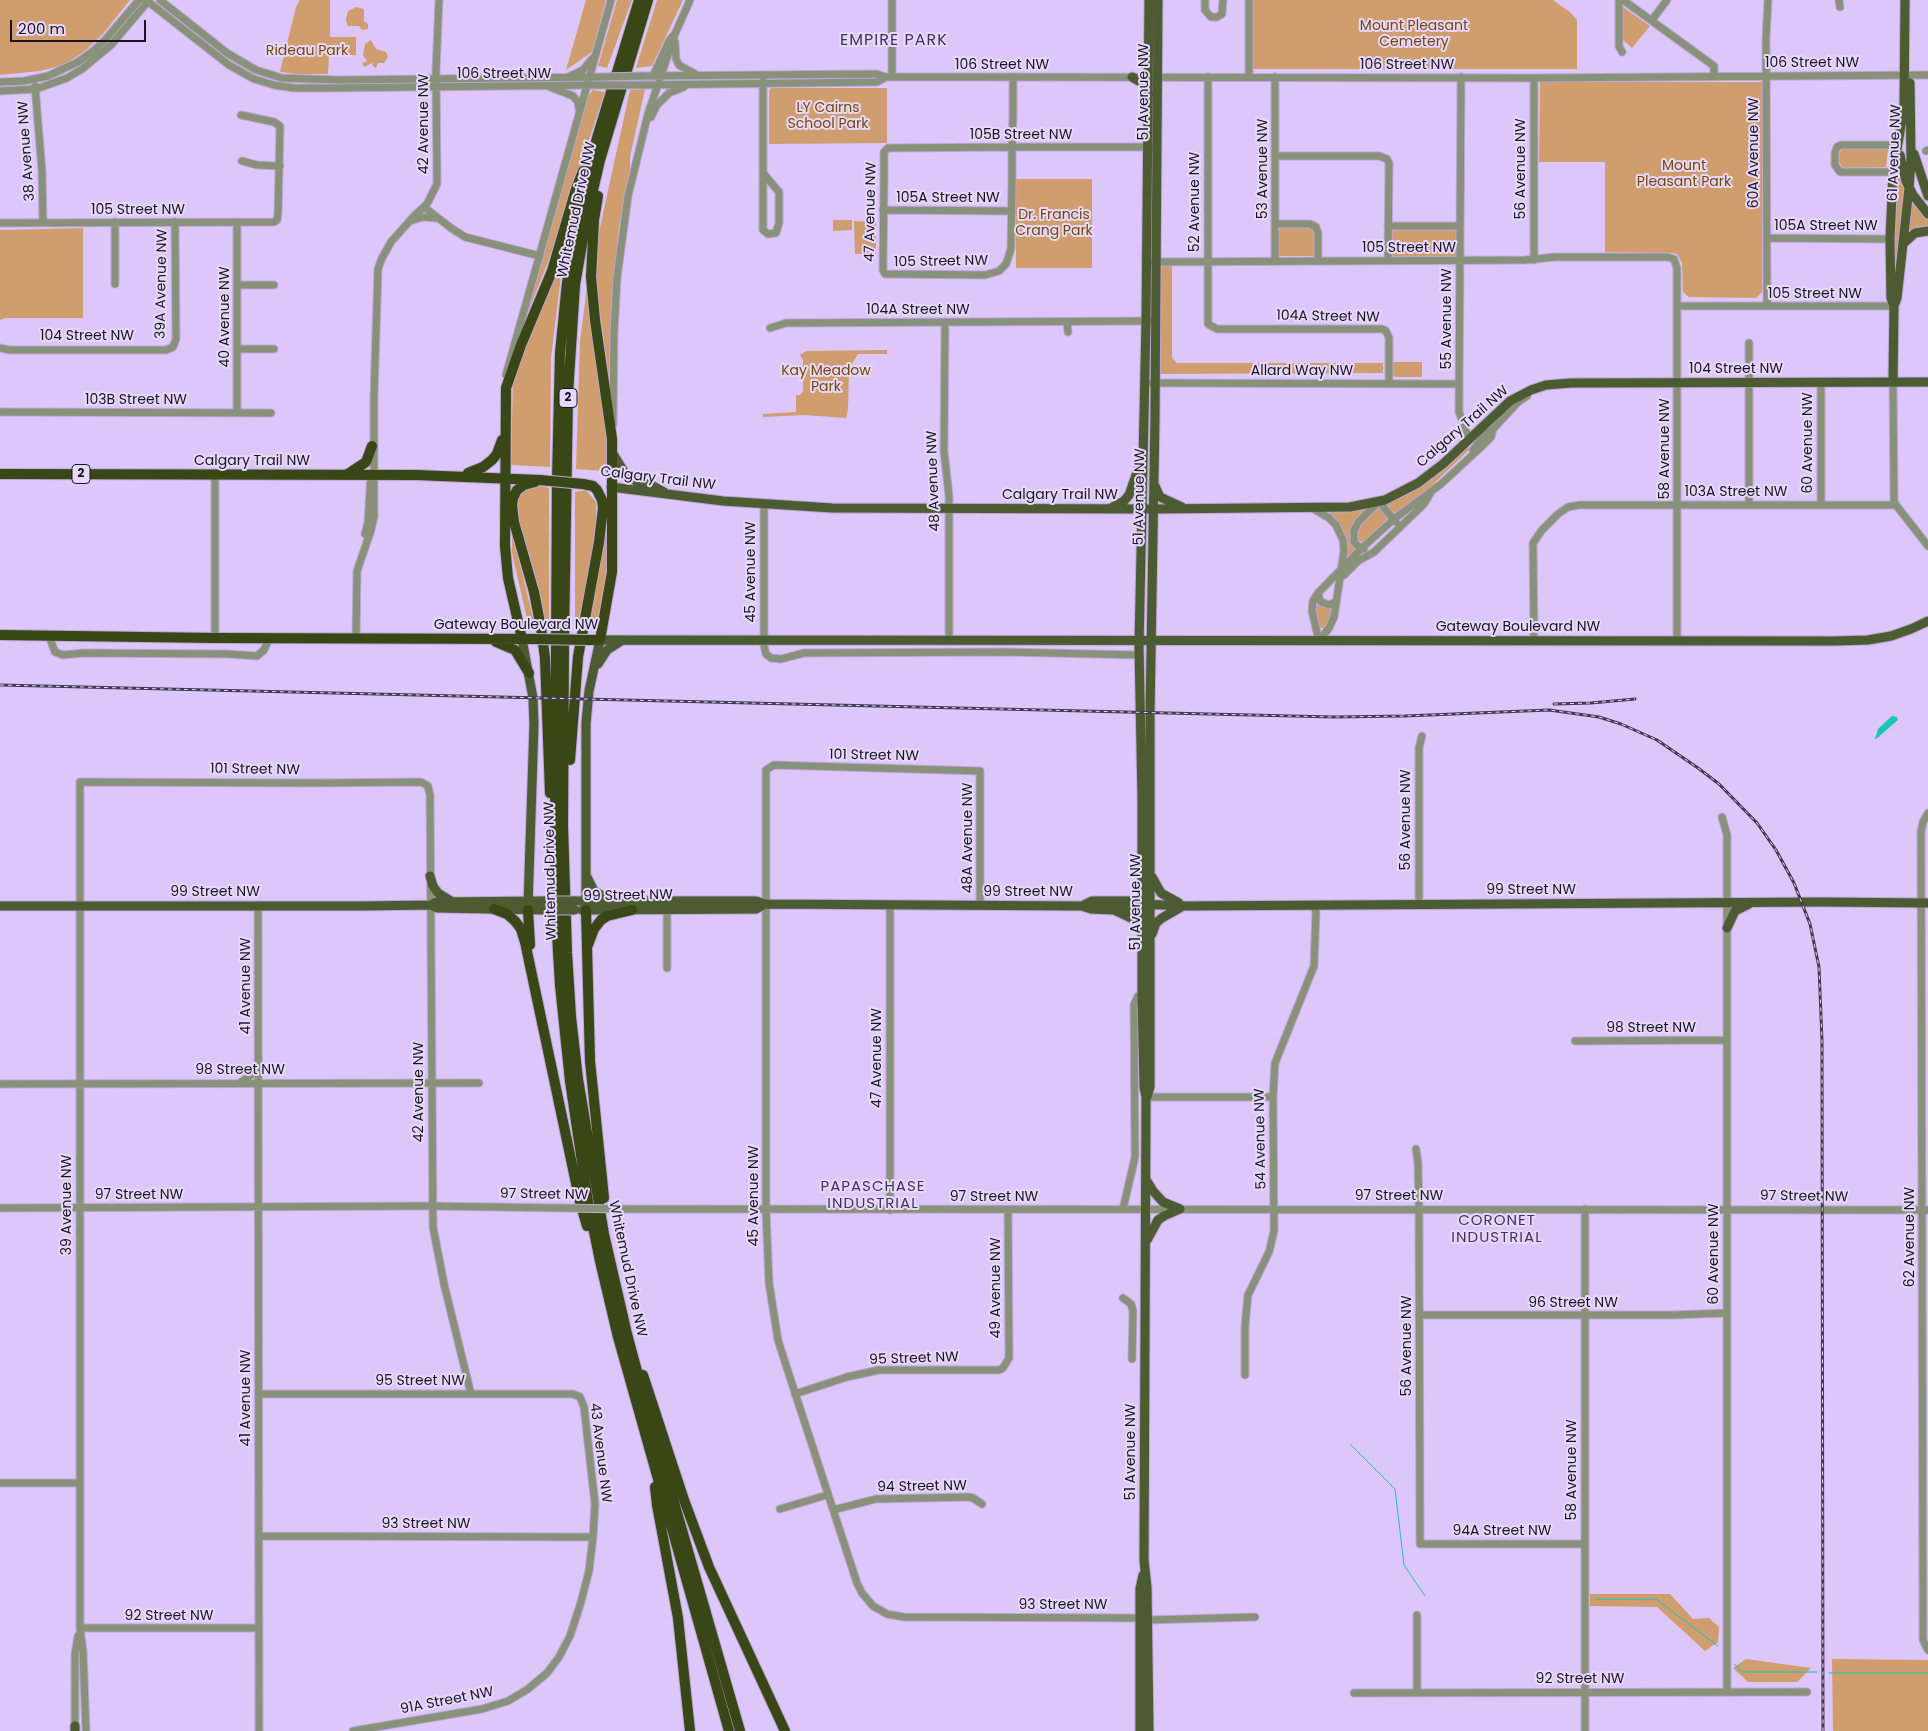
<!DOCTYPE html>
<html>
<head>
<meta charset="utf-8">
<style>
  body { margin:0 }
  #map { position:relative; width:1928px; height:1731px; overflow:hidden; background:#ddc7fa; font-family:Poppins,sans-serif }
  canvas { display:block }
  .scale { position:absolute; left:10px; top:20px; width:136px; height:22px; box-sizing:border-box; border:2px solid #1b1325; border-top:0; padding-left:6px; font-size:15px; line-height:18px; white-space:nowrap; color:#1b1325; -webkit-text-stroke:4px #e6d9f8; paint-order:stroke }
</style>
</head>
<body>
<div id="map">
<canvas width="1928" height="1731"></canvas>
<div class="scale">200 m</div>
</div>
<script>
const context = document.querySelector('canvas').getContext('2d');
context.lineJoin = 'round';
function fill(path, color) {
  context.fillStyle = color;
  context.fill(path, 'evenodd');
}
function poly(rows) {
  const path = new Path2D();
  for (const r of rows) {
    path.moveTo(r[0], r[1]);
    for (let i = 2; i < r.length; i += 2) path.lineTo(r[i], r[i + 1]);
  }
  return path;
}
function trace(path, color, width, dash) {
  context.strokeStyle = color;
  context.lineWidth = width;
  context.lineCap = dash ? 'butt' : 'round';
  context.setLineDash(dash || []);
  context.stroke(path);
}
function label(font, color, halo, rows, align = 'center') {
  context.font = font + ' Poppins,sans-serif';
  context.lineWidth = 4;
  context.setLineDash([]);
  context.textBaseline = 'middle';
  context.strokeStyle = halo;
  context.fillStyle = color;
  for (const [text, x, y, turn = 0] of rows) {
    context.save();
    context.translate(x, y);
    context.rotate((+turn || 0) * Math.PI / 180);
    context.textAlign = isNaN(turn) ? turn : align;
    if (halo) context.strokeText(text, 0, 0);
    context.fillText(text, 0, 0);
    context.restore();
  }
}
const green = poly([
  [0,0,130,0,102,35,86,50,64,65,40,71,0,75],
  [300,0,330,0,330,37,356,37,356,55,329,55,328,74,297,74,280,72,296,7],
  [586,0,606,0,592,52,566,70],
  [617,0,632,0,607,68,598,66],
  [657,0,683,0,652,66,636,68],
  [1251,0,1553,0,1570,12,1577,20,1577,69,1252,69],
  [356,7,364,9,364,21,368,24,368,29,362,30,359,26,348,26,347,24,346,19,348,11],
  [1623,7,1650,26,1632,48,1623,40],
  [371,40,376,49,386,52,388,57,384,63,378,63,376,68,373,66,372,63,364,67,362,63,367,61,363,55,365,44],
  [1540,82,1762,82,1762,292,1756,298,1689,297,1683,292,1682,263,1677,254,1673,253,1605,252,1605,162,1539,162],
  [771,88,887,88,887,143,769,144,769,91],
  [645,89,630,157,630,168,619,227,611,310,609,377,596,285,599,232,630,90],
  [593,90,605,92,548,262,528,312,587,97],
  [1845,148,1885,148,1888,150,1886,167,1843,168,1839,162,1839,155,1841,150],
  [1897,171,1905,190,1894,294,1894,222],
  [1016,179,1092,179,1092,268,1016,268],
  [1911,201,1928,220,1928,227,1909,231],
  [833,220,852,220,852,230,833,231],
  [854,221,876,222,876,254,855,254],
  [83,228,83,318,6,318,0,320,0,230],
  [1281,228,1310,228,1314,230,1314,256,1279,256,1278,231],
  [1394,230,1455,230,1457,233,1457,256,1394,257,1391,254,1391,233],
  [563,259,551,358,550,467,511,465,513,377],
  [1162,265,1172,265,1172,356,1173,359,1177,363,1383,363,1383,373,1159,374,1159,268],
  [588,279,606,421,606,471,576,469,580,341],
  [887,350,887,354,858,354,849,368,848,409,846,418,804,415,763,417,763,414,796,412,796,395,800,395,803,391,803,360,800,355,806,351],
  [1393,362,1422,362,1422,377,1396,377,1393,376],
  [1466,445,1469,448,1469,450,1425,492,1396,513,1393,513,1385,504,1411,491],
  [535,484,549,488,549,623,545,625,540,592,520,525,517,499,522,491],
  [586,490,596,502,596,538,578,623,575,623,575,492],
  [1367,508,1351,526,1350,537,1355,550,1347,559,1342,529,1333,517,1325,511],
  [1376,509,1380,509,1389,517,1388,518,1365,542,1357,541,1355,534,1358,525],
  [606,527,608,569,597,622,589,625],
  [512,531,534,622,528,623,512,553],
  [1315,602,1333,607,1332,617,1325,628,1319,628,1314,620],
  [1590,1594,1670,1594,1693,1619,1709,1618,1719,1627,1718,1642,1705,1651,1657,1607,1590,1606],
  [1746,1659,1811,1668,1797,1682,1748,1682,1733,1668],
  [1832,1659,1928,1660,1928,1731,1833,1731]
]);
const water = poly([
  [1892,716,1897,717,1898,720,1876,739,1875,739,1878,729]
]);
const stream = poly([
  [1351,1445,1395,1489,1404,1565,1425,1596],
  [1596,1599,1656,1599,1718,1646],
  [1734,1664,1743,1672,1817,1672],
  [1829,1673,1928,1673]
]);
const minor = poly([
  [146,0,229,65,254,79,274,85,294,88,327,88,599,85],
  [160,0,227,53,256,70,282,78,340,80,601,77],
  [892,0,892,77],
  [1205,0,1205,10,1211,17,1217,17,1222,14,1223,0],
  [1249,0,1249,77],
  [1619,0,1619,46,1622,52],
  [1623,0,1714,66,1714,76],
  [1839,0,1840,7],
  [1652,20,1667,0],
  [675,42,676,59,679,65,697,75],
  [570,76,583,70,593,58],
  [642,76,877,74,886,77,973,77,1534,78,1928,75],
  [653,76,669,41,673,36],
  [1013,77,1013,115,1012,147,1012,178,1011,249,1006,264,999,271,985,275,885,274,883,270,884,178,884,152,888,148,1012,147,1157,147],
  [1208,77,1208,324,1217,329,1382,329,1386,331,1389,338,1389,384],
  [1461,77,1459,412,1469,439],
  [1534,78,1534,260],
  [0,82,24,81,48,76,78,62,93,51,105,40,139,0],
  [640,85,877,82,886,77],
  [35,86,42,171,43,222],
  [550,87,573,96,578,102,579,109],
  [0,91,36,89,67,78,82,69,111,45,149,0],
  [651,117,657,105,669,93,684,87],
  [1926,151,1928,150],
  [1275,156,1379,156,1387,159,1389,163,1388,260],
  [242,161,257,165,280,166],
  [1890,172,1840,172,1835,165,1835,153,1837,147,1841,145,1894,145],
  [763,173,779,192,779,223,776,233,768,234,763,230,763,81],
  [424,207,451,228,465,237,540,256],
  [883,210,1012,211],
  [410,221,423,217,436,218],
  [115,222,115,284],
  [237,222,237,413],
  [0,223,274,222,277,220,278,214,280,126,274,122,241,115],
  [1275,224,1310,224,1316,227,1318,233,1318,260],
  [1388,226,1460,226],
  [1767,238,1884,239],
  [1275,261,1275,77],
  [1152,262,1525,260,1555,257,1667,257,1674,259,1677,268,1677,641],
  [237,285,274,285],
  [1677,306,1894,306],
  [1767,306,1766,39,1768,0],
  [945,322,944,451,949,496,949,639],
  [1067,322,1068,332],
  [770,328,786,323,1155,321],
  [0,348,9,350,166,350,173,347,176,339,175,222],
  [237,349,274,349],
  [506,375,611,0],
  [1893,382,1894,500,1896,505,1928,546],
  [1151,383,1459,384],
  [0,412,271,413],
  [613,424,614,333,617,278,628,196,648,114,675,34,690,0],
  [1473,450,1484,435,1493,429,1518,402,1527,396],
  [215,475,215,638],
  [764,504,764,646,766,654,771,658,781,659,804,653,1005,652,1139,655],
  [1821,504,1821,382],
  [1749,505,1749,343],
  [1312,508,1329,518,1336,525,1343,540,1344,551,1334,617,1329,628,1319,641],
  [365,534,368,522,371,473],
  [1364,549,1358,546,1354,542,1354,530,1359,521,1379,502,1396,522],
  [1344,575,1358,561,1374,552,1424,504,1430,494],
  [1318,593,1320,601,1324,603,1329,605,1336,602],
  [49,636,55,652,63,655,83,653,227,654,257,656,264,650,269,639],
  [356,639,357,571,371,530,374,517,374,396,378,269,382,258,391,242,414,216,427,204,437,184,436,71,439,0],
  [1319,641,1312,611,1313,601,1318,593,1362,548,1394,519,1441,484,1479,449,1491,437,1493,429],
  [1534,641,1533,543,1542,530,1558,514,1568,507,1580,505,1896,505],
  [1928,813,1923,822,1921,832,1923,1619,1923,1640,1928,1650],
  [1722,817,1727,835,1727,1692],
  [1419,904,1419,748,1422,736],
  [980,905,980,771,774,765,766,770,766,1210,769,1283,778,1340,784,1359,857,1583,862,1593,873,1606,887,1614,904,1617,1136,1618,1148,1620,1255,1617],
  [258,906,259,1731],
  [667,906,667,968],
  [1575,1041,1727,1040],
  [241,1082,250,1076,258,1066],
  [0,1084,479,1083],
  [1146,1097,1273,1097],
  [1416,1149,1418,1163,1419,1209,1420,1544,1585,1544],
  [0,1208,426,1206,561,1208],
  [625,1209,1928,1210],
  [1123,1209,1135,1157,1134,1005,1138,996,1147,995],
  [1585,1209,1585,1731],
  [890,1210,890,905],
  [1123,1298,1131,1304,1133,1311,1132,1359],
  [1419,1315,1674,1315,1727,1313],
  [1245,1375,1245,1326,1248,1295,1269,1252,1274,1231,1273,1097,1275,1063,1314,966,1316,912,1314,905],
  [259,1394,573,1394,580,1397,584,1407,595,1504,593,1537,589,1571,581,1602,570,1636,559,1657,547,1673,528,1689,508,1701,482,1709,353,1731],
  [795,1394,847,1377,879,1370,999,1370,1003,1368,1009,1358,1008,1210],
  [0,1483,80,1483],
  [780,1509,827,1495],
  [833,1510,876,1499,968,1497,973,1498,982,1504],
  [259,1536,593,1537],
  [80,1628,259,1628],
  [1354,1693,1807,1692],
  [1417,1693,1417,1615],
  [75,1730,75,1654,78,1636],
  [86,1731,83,1651,80,1628,80,782,313,783,421,782,428,786,430,795,433,1227,444,1284,471,1394]
]);
const major = poly([
  [1132,77,1144,84,1149,94],
  [1914,154,1928,196],
  [1900,155,1906,181,1913,195,1928,214],
  [1904,243,1915,233,1928,231],
  [1894,306,1897,298,1909,188,1911,160,1910,83],
  [1893,382,1894,306,1891,298,1890,239,1893,173,1904,108,1905,0],
  [612,452,626,475,638,482,651,485,664,492],
  [1155,486,1160,497,1182,507],
  [611,487,723,501,832,508,1154,509,1350,507,1385,500,1418,483,1443,464,1510,401,1531,390,1546,385,1571,383,1928,382],
  [1111,508,1124,501,1129,495,1139,467],
  [522,639,533,698,534,724,528,905],
  [598,664,607,650,621,641],
  [430,876,433,886,438,893,451,901],
  [587,877,594,891,608,899],
  [1152,877,1161,893,1179,903],
  [574,901,756,901,765,904,1082,906,1091,909,1114,910,1135,909,1141,904],
  [431,905,437,908,546,910],
  [0,906,361,906,431,905,436,902,545,901],
  [1082,906,1092,901,1134,901,1141,904,1184,906,1823,902,1928,903],
  [582,910,756,909,765,904],
  [586,910,586,723,589,691,600,640,1835,641,1868,640,1891,636,1911,629,1928,621],
  [1116,911,1133,919,1140,930],
  [1727,928,1735,911,1749,904],
  [1152,934,1156,923,1162,918,1181,907],
  [1147,1097,1150,1087,1150,713,1155,417,1158,0],
  [1147,1181,1153,1191,1163,1202,1180,1209],
  [1147,1240,1158,1220,1164,1216,1180,1209],
  [75,1726,75,1731],
  [1140,1731,1140,1589,1143,1575],
  [1149,1731,1147,1588,1144,1560,1146,1097,1144,1087,1142,994,1142,797,1139,646,1146,322,1149,0]
]);
const highway = poly([
  [639,0,597,138,580,210,567,283,560,353,557,479,555,826,556,918,560,985,570,1081,588,1202,600,1261,618,1337,729,1731],
  [648,0,600,160,587,216,575,285,568,394,564,638,563,826,567,953,571,1017,578,1079,604,1234,627,1334,648,1412,740,1731],
  [468,473,483,467,492,460,497,454,502,440],
  [0,474,416,475,540,480],
  [348,474,366,462,372,446],
  [535,482,524,485,517,490,513,498,512,505,514,522,534,592,541,628,545,658,550,793],
  [0,635,215,638,532,639],
  [522,639,508,578,505,546,506,388,521,345,552,271,576,189,583,171],
  [591,640,600,640,612,572,612,439,595,320,591,277,594,220,598,196],
  [496,642,515,650,529,673],
  [570,760,578,657,599,542,603,508,602,500,597,490,593,486,583,484],
  [494,909,507,914,515,921,521,929,525,942,580,1202,587,1226],
  [528,910,530,945],
  [586,910,590,1061,604,1198],
  [588,945,594,929,601,920,607,916,632,910],
  [643,1375,684,1500,709,1567,785,1731],
  [655,1487,657,1505,678,1618,690,1731]
]);
const rail = poly([
  [0,685,1334,717,1405,716,1549,710,1599,717,1621,724,1657,740,1698,768,1719,784,1757,823,1776,850,1794,883,1810,924,1819,967,1822,1041,1823,1731],
  [1554,704,1591,703,1635,699]
]);
const minorBridge = poly([
  [601,77,642,76],
  [599,85,640,85],
  [561,1208,625,1209]
]);
const majorBridge = poly([
  [545,901,574,901],
  [546,910,575,910]
]);
const highwayBridge = poly([
  [540,480,583,484],
  [532,639,591,640]
]);
const shields = [
  [568,398,18],
  [81,474,18]
];
const shieldNames = [
  ["2",568,398],
  ["2",81,474]
];
const parkNames = [
  ["Mount Pleasant",1414,26],
  ["Cemetery",1414,42],
  ["Rideau Park",307,51],
  ["LY Cairns",828,108],
  ["School Park",828,124],
  ["Mount",1684,166],
  ["Pleasant Park",1684,182],
  ["Dr. Francis",1054,215],
  ["Crang Park",1054,231],
  ["Kay Meadow",826,371],
  ["Park",826,387]
];
const streetNames = [
  ["106 Street NW",1812,63],
  ["106 Street NW",1002,65],
  ["106 Street NW",1407,65],
  ["106 Street NW",504,74],
  ["51 Avenue NW",1144,92,-90],
  ["42 Avenue NW",424,124,-90],
  ["105B Street NW",1021,135],
  ["38 Avenue NW",27,151,-94],
  ["60A Avenue NW",1754,153,-90],
  ["61 Avenue NW",1895,153,-88],
  ["53 Avenue NW",1263,169,-90],
  ["56 Avenue NW",1521,169,-90],
  ["105A Street NW",948,198],
  ["52 Avenue NW",1195,202,-90],
  ["105 Street NW",138,210],
  ["Whitemud Drive NW",577,210,-78],
  ["47 Avenue NW",871,212,-89],
  ["105A Street NW",1826,226],
  ["105 Street NW",1409,248],
  ["105 Street NW",941,262,-1],
  ["39A Avenue NW",162,284,-89],
  ["105 Street NW",1815,294],
  ["104A Street NW",918,310],
  ["40 Avenue NW",225,317,-90],
  ["104A Street NW",1328,317,1],
  ["55 Avenue NW",1447,319,-90],
  ["104 Street NW",87,336],
  ["104 Street NW",1736,369],
  ["Allard Way NW",1302,371],
  ["103B Street NW",136,400],
  ["Calgary Trail NW",1463,427,-41],
  ["60 Avenue NW",1808,443,-90],
  ["58 Avenue NW",1665,449,-90],
  ["Calgary Trail NW",252,461],
  ["Calgary Trail NW",658,479,7],
  ["48 Avenue NW",934,481,-92],
  ["103A Street NW",1736,492],
  ["Calgary Trail NW",1060,495],
  ["51 Avenue NW",1140,497,-89],
  ["45 Avenue NW",751,572,-90],
  ["Gateway Boulevard NW",516,625],
  ["Gateway Boulevard NW",1518,627],
  ["101 Street NW",874,756,1],
  ["101 Street NW",255,770,1],
  ["56 Avenue NW",1406,820,-90],
  ["48A Avenue NW",968,838,-90],
  ["Whitemud Drive NW",551,871,-91],
  ["99 Street NW",1531,890],
  ["99 Street NW",215,892],
  ["99 Street NW",1028,892],
  ["99 Street NW",628,896,-1],
  ["51 Avenue NW",1136,902,-90],
  ["41 Avenue NW",246,986,-90],
  ["98 Street NW",1651,1028],
  ["47 Avenue NW",877,1058,-90],
  ["98 Street NW",240,1070],
  ["42 Avenue NW",419,1092,-90],
  ["54 Avenue NW",1261,1139,-91],
  ["97 Street NW",139,1195],
  ["97 Street NW",544,1195,1],
  ["45 Avenue NW",754,1196,-90],
  ["97 Street NW",1399,1196],
  ["97 Street NW",994,1197],
  ["97 Street NW",1804,1197,1],
  ["39 Avenue NW",67,1205,-90],
  ["62 Avenue NW",1910,1237,-90],
  ["60 Avenue NW",1714,1254,-90],
  ["Whitemud Drive NW",627,1269,78],
  ["49 Avenue NW",996,1288,-90],
  ["96 Street NW",1573,1303],
  ["56 Avenue NW",1407,1346,-90],
  ["95 Street NW",914,1359,-2],
  ["95 Street NW",420,1381],
  ["41 Avenue NW",246,1398,-90],
  ["51 Avenue NW",1131,1452,-90],
  ["43 Avenue NW",600,1453,83],
  ["58 Avenue NW",1572,1470,-90],
  ["94 Street NW",922,1487,-1],
  ["93 Street NW",426,1524],
  ["94A Street NW",1502,1531],
  ["93 Street NW",1063,1605],
  ["92 Street NW",169,1616],
  ["92 Street NW",1580,1679],
  ["91A Street NW",447,1701,-11]
];
const neighbourhoodNames = [
  ["PAPASCHASE",873,1187],
  ["INDUSTRIAL",873,1204],
  ["CORONET",1497,1221],
  ["INDUSTRIAL",1497,1238]
];
const quarterNames = [
  ["EMPIRE PARK",894,41]
];
fill(green, '#cf9d6e');
fill(water, '#19c6b5');
trace(stream, '#19c6b5', 1);
trace(minor, '#baa7d4', 9);
trace(major, '#baa7d4', 11);
trace(highway, '#baa7d4', 12);
trace(minor, '#89917b', 7);
trace(major, '#4d5b33', 9);
trace(highway, '#394717', 10);
trace(rail, '#443952', 3);
trace(rail, '#e6d9f8', 1, [4]);
trace(minorBridge, '#baa7d4', 9, []);
trace(majorBridge, '#baa7d4', 11, []);
trace(highwayBridge, '#baa7d4', 12, []);
trace(minorBridge, '#89917b', 7);
trace(majorBridge, '#4d5b33', 9);
trace(highwayBridge, '#394717', 10);
for (const [x, y, w] of shields) {
  const box = new Path2D();
  box.roundRect(x - w / 2, y - 9.5, w, 19, 4);
  context.fillStyle = '#e6d9f8';
  context.fill(box);
  trace(box, '#1b1325', 1);
}
label('bold 12px', '#1b1325', null, shieldNames);
label('14px', '#77460b', '#e6d9f8', parkNames);
label('14px', '#1b1325', '#e6d9f8', streetNames);
context.letterSpacing = '1px';
label('15px', '#45325c', '#e6d9f8', neighbourhoodNames);
context.letterSpacing = '0px';
context.letterSpacing = '1px';
label('16px', '#45325c', '#e6d9f8', quarterNames);
context.letterSpacing = '0px';
</script>
</body>
</html>
